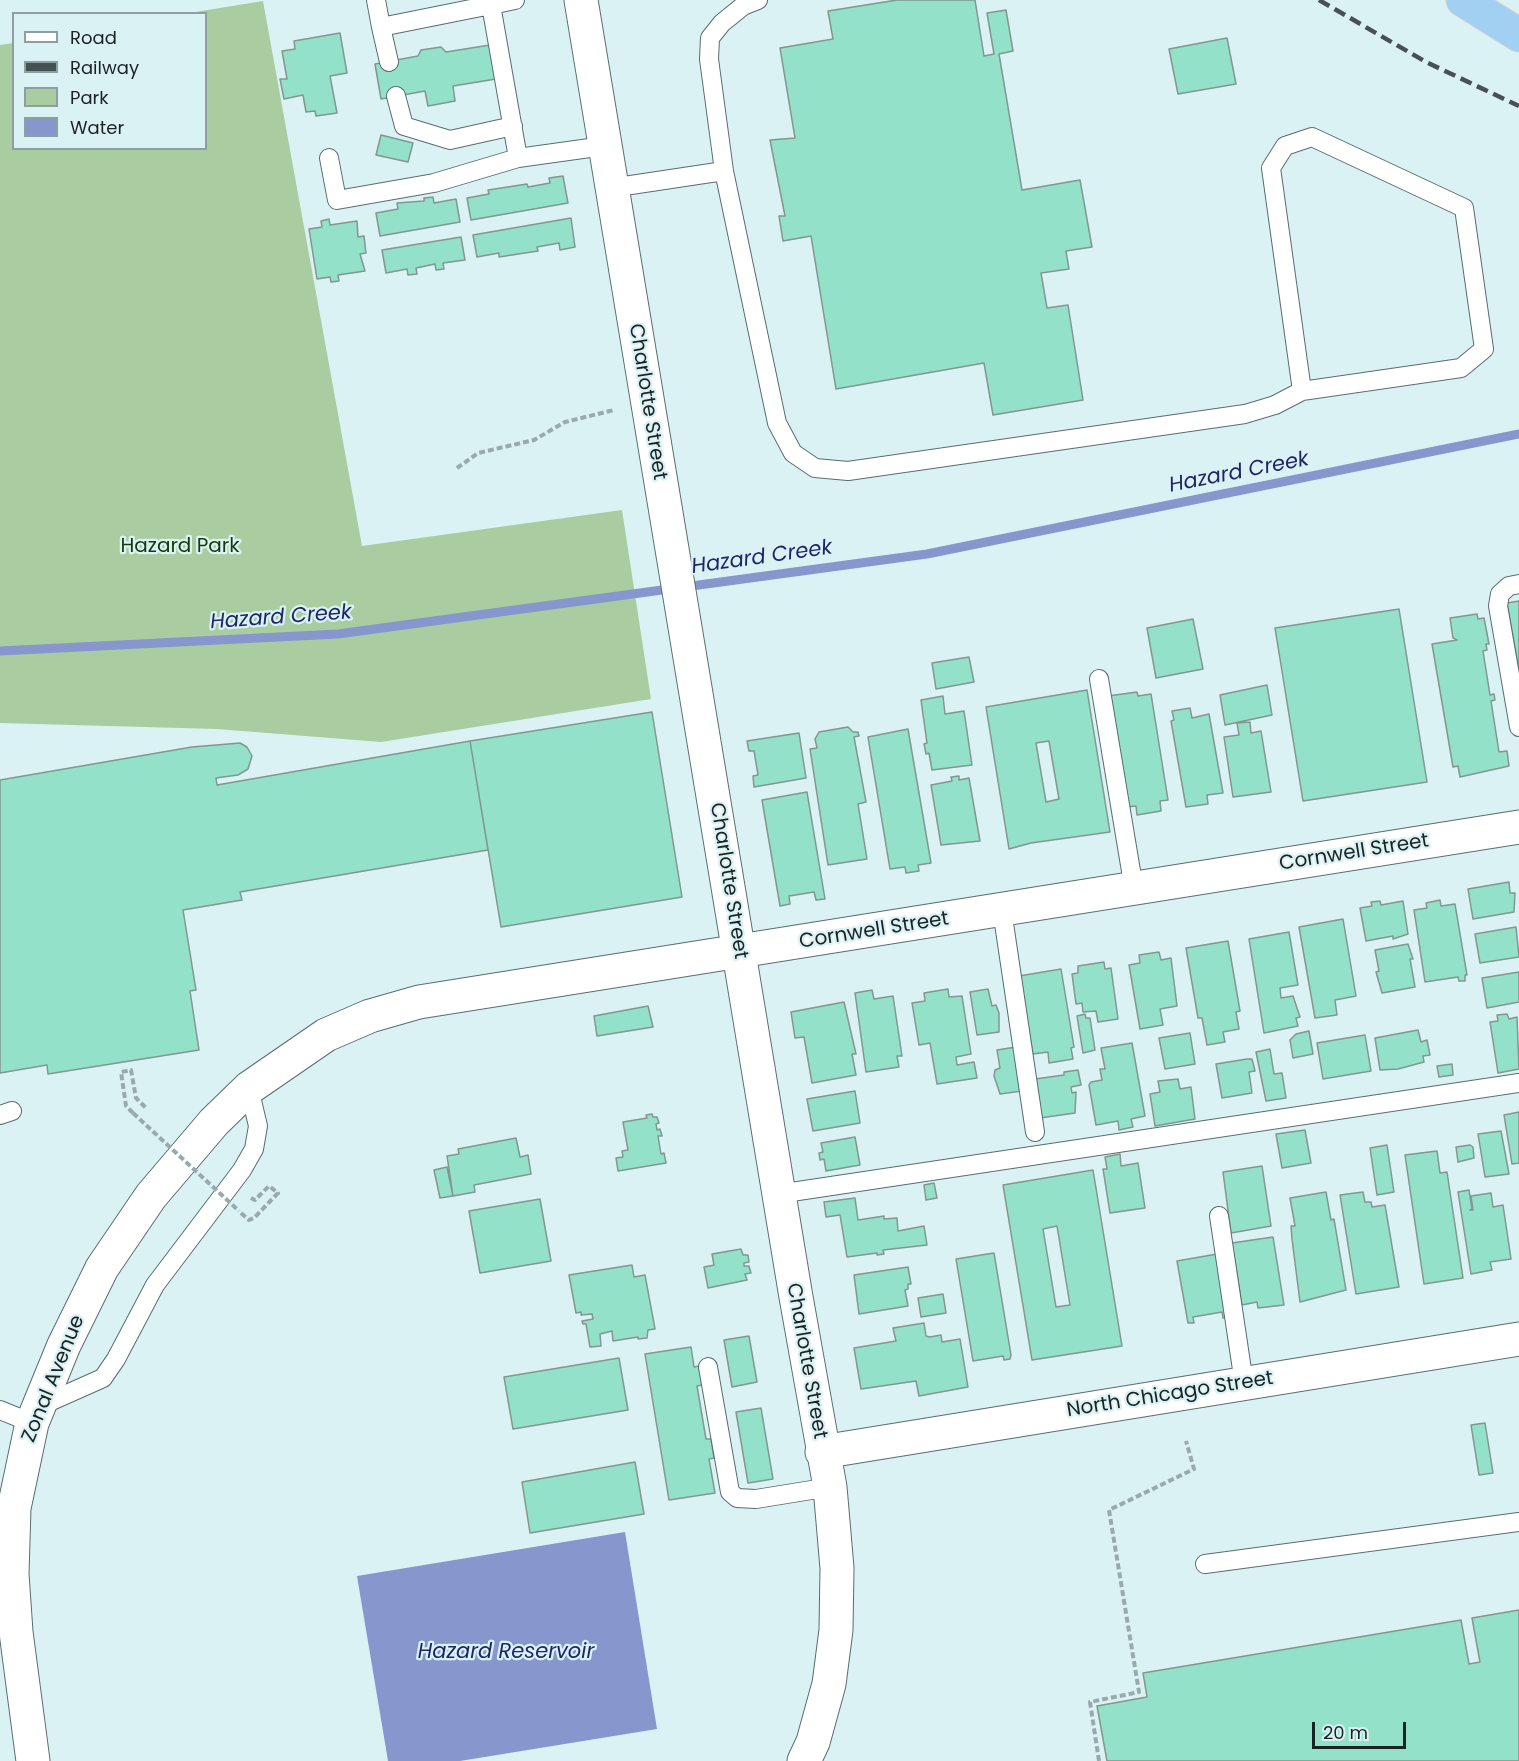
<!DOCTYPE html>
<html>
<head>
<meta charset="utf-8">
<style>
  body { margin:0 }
  #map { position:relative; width:1519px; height:1761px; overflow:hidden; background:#dbf2f5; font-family:Poppins,sans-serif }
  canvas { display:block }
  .legend { position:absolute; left:12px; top:12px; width:195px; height:138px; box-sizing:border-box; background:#dbf2f5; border:2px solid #8e9fa1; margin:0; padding:8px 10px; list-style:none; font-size:18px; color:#1a2324 }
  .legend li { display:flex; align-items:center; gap:12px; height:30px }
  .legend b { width:30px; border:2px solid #8e9fa1 }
  .scale { position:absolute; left:1312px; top:1722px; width:94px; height:27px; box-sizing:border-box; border:3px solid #1a2324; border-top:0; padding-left:8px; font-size:18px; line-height:21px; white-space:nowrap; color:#1a2324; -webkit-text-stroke:4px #dbf2f5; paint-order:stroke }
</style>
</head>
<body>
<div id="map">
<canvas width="1519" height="1761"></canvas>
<ul class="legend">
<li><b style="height:8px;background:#fff"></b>Road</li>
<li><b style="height:8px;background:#455152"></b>Railway</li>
<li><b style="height:16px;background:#a9cca0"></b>Park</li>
<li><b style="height:16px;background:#8896ce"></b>Water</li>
</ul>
<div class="scale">20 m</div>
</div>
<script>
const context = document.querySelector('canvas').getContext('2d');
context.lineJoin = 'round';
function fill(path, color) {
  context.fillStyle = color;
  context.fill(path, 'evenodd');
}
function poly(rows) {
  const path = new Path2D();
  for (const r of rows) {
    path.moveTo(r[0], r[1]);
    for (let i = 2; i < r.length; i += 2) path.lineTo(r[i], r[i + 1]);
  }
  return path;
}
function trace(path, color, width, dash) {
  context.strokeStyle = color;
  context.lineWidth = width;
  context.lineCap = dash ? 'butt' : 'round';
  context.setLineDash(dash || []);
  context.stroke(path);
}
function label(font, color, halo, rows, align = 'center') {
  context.font = font + ' Poppins,sans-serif';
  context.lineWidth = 4.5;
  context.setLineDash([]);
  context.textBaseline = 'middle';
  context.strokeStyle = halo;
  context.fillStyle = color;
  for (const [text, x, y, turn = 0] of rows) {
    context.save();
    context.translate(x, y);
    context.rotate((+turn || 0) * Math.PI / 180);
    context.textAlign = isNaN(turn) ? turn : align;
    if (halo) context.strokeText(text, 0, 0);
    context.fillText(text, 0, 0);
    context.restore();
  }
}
const green = poly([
  [263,1,362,546,622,510,651,699,381,742,217,729,0,723,0,45,13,43,14,148,206,148,206,14,189,13]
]);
const water = poly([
  [625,1532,657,1729,460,1761,388,1761,357,1576]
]);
const stream = poly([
  [0,651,338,634,927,554,1519,434]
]);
const building = poly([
  [897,0,975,0,984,56,994,54,987,13,1006,10,1013,51,999,54,1022,190,1080,180,1092,247,1066,251,1069,269,1041,273,1047,308,1068,305,1083,400,993,415,984,363,836,389,811,236,783,241,779,216,785,216,770,140,795,138,780,48,833,39,828,11,897,0],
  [340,33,347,73,330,76,337,113,316,116,315,111,306,112,303,95,284,99,280,79,287,79,282,51,295,49,294,41,340,33],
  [1227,38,1236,84,1178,94,1169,49,1227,38],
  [490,45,496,79,453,86,455,101,428,106,425,91,381,99,375,64,418,56,421,50,441,47,446,52,490,45],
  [381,135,413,143,408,162,376,155,381,135],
  [563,176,568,203,471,220,467,198,489,194,488,190,527,184,528,187,550,183,549,178,563,176],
  [433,197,434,203,456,199,460,222,380,236,376,213,398,209,397,203,424,201,424,198,433,197],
  [571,218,575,247,560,250,559,243,537,247,538,251,499,257,499,253,477,257,473,235,571,218],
  [329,219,330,225,357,221,358,237,364,236,366,253,360,254,365,271,338,275,339,281,331,282,330,277,317,279,309,229,322,227,321,221,329,219],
  [461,237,465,260,443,263,444,269,436,270,435,264,416,268,417,274,408,275,407,269,386,273,382,250,461,237],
  [1519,601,1519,710,1512,671,1519,670,1507,603,1519,601],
  [1399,609,1427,782,1303,801,1275,628,1399,609],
  [1477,614,1478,619,1484,618,1489,644,1486,644,1487,650,1483,651,1490,695,1494,694,1495,700,1491,701,1499,752,1507,751,1509,766,1460,777,1458,766,1453,767,1432,644,1457,640,1453,638,1450,618,1477,614],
  [1193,619,1203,669,1156,678,1147,628,1193,619],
  [969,657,974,682,936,689,932,663,969,657],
  [1267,685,1272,715,1225,725,1220,695,1267,685],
  [1087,690,1110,832,1031,843,1009,849,986,707,1087,690],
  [1049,741,1059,799,1046,802,1036,743,1049,741],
  [1137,692,1138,696,1151,694,1168,800,1160,801,1161,811,1137,815,1136,806,1127,807,1108,696,1137,692],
  [943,696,945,714,964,711,972,765,932,770,929,753,926,754,924,744,927,743,921,700,943,696],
  [1190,708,1192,718,1209,714,1223,793,1207,795,1208,804,1186,807,1171,721,1174,720,1172,711,1190,708],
  [652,712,682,897,501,927,470,741,652,712],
  [1250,722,1251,733,1261,731,1271,792,1233,797,1224,737,1239,735,1237,723,1250,722],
  [848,727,853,732,858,732,859,736,854,737,866,802,858,804,867,859,828,865,810,749,817,748,815,739,819,732,848,727],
  [908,729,931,863,918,865,919,871,906,873,905,867,890,869,868,737,908,729],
  [799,733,806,778,754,787,753,776,758,775,754,751,749,751,747,741,799,733],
  [470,741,488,850,240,892,242,900,183,910,196,990,190,991,199,1050,48,1074,47,1065,0,1073,0,780,192,747,240,743,247,747,252,756,248,769,238,775,216,778,217,785,470,741],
  [959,776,959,780,969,778,980,841,941,845,931,785,952,781,951,777,959,776],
  [807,792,825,899,816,900,814,892,789,896,790,904,780,906,762,800,807,792],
  [1509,882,1510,893,1515,893,1514,912,1473,919,1468,889,1509,882],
  [1440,900,1441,906,1455,904,1467,975,1465,975,1465,981,1459,981,1458,977,1425,982,1414,910,1427,908,1426,903,1440,900],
  [1380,901,1381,905,1403,901,1408,934,1393,939,1393,936,1366,941,1360,908,1372,906,1371,902,1380,901],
  [1343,919,1356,996,1335,1000,1337,1015,1315,1018,1299,927,1343,919],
  [1516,927,1519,957,1480,963,1475,934,1516,927],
  [1289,932,1298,985,1280,988,1281,998,1293,996,1300,1017,1296,1018,1298,1026,1264,1033,1249,939,1289,932],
  [1228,941,1240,1011,1236,1012,1239,1029,1223,1032,1225,1042,1207,1045,1202,1018,1198,1018,1186,948,1228,941],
  [1408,944,1413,959,1410,959,1415,987,1382,993,1376,972,1379,971,1375,950,1408,944],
  [1159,952,1161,960,1171,958,1177,1006,1160,1009,1163,1025,1140,1029,1129,965,1140,963,1139,955,1159,952],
  [1104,962,1105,969,1111,968,1118,1019,1098,1022,1096,1011,1083,1012,1082,1003,1076,1004,1072,974,1078,973,1078,966,1104,962],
  [1061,969,1074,1047,1071,1048,1073,1059,1049,1063,1048,1052,1033,1054,1019,976,1061,969],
  [1519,972,1519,1002,1487,1008,1482,978,1519,972],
  [948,989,949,997,962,996,971,1054,956,1057,957,1065,974,1062,977,1078,937,1084,930,1043,919,1045,912,1003,925,1001,924,993,948,989],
  [988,989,992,1006,996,1005,999,1013,999,1032,977,1035,970,992,988,989],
  [872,990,874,999,893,996,902,1056,897,1056,899,1067,866,1072,855,993,872,990],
  [844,1002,856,1054,852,1054,856,1075,812,1083,804,1037,795,1038,791,1012,844,1002],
  [648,1006,653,1027,597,1036,594,1016,648,1006],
  [1085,1014,1086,1018,1090,1018,1095,1050,1083,1053,1077,1016,1085,1014],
  [1507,1014,1509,1019,1517,1017,1519,1069,1498,1073,1490,1022,1498,1021,1497,1015,1507,1014],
  [1418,1030,1421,1042,1427,1040,1430,1055,1423,1056,1424,1062,1398,1069,1380,1070,1375,1038,1418,1030],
  [1309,1031,1313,1054,1293,1058,1290,1040,1296,1034,1309,1031],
  [1190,1033,1195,1064,1165,1069,1159,1038,1190,1033],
  [1365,1035,1371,1071,1323,1079,1317,1043,1365,1035],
  [1132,1043,1145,1116,1131,1119,1133,1127,1119,1130,1118,1121,1096,1125,1089,1085,1091,1082,1102,1080,1100,1069,1105,1069,1101,1048,1132,1043],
  [1016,1047,1022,1091,1000,1094,994,1076,995,1070,1000,1068,997,1050,1016,1047],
  [1270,1049,1274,1074,1282,1073,1286,1098,1266,1101,1256,1052,1270,1049],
  [1247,1059,1252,1059,1255,1071,1249,1072,1252,1093,1222,1098,1216,1064,1247,1059],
  [1452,1064,1453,1075,1439,1077,1437,1066,1452,1064],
  [1078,1070,1081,1085,1071,1087,1072,1093,1076,1092,1075,1113,1040,1118,1035,1079,1064,1075,1064,1072,1078,1070],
  [1178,1079,1180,1089,1191,1087,1195,1119,1155,1126,1150,1094,1160,1092,1158,1081,1178,1079],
  [855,1091,860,1123,813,1131,807,1099,855,1091],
  [1519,1112,1519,1163,1512,1164,1504,1115,1519,1112],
  [652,1114,653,1117,657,1117,659,1123,656,1124,657,1130,660,1129,662,1136,658,1136,661,1154,664,1153,666,1163,618,1171,616,1158,623,1157,622,1151,628,1150,623,1122,647,1118,646,1115,652,1114],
  [1305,1130,1311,1163,1282,1168,1276,1134,1305,1130],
  [1501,1131,1509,1174,1485,1177,1478,1134,1501,1131],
  [855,1137,860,1165,826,1171,824,1159,820,1160,819,1153,823,1152,821,1143,855,1137],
  [516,1138,520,1157,528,1155,531,1174,474,1185,475,1192,453,1196,447,1156,459,1154,458,1149,516,1138],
  [1387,1145,1394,1192,1377,1195,1370,1148,1387,1145],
  [1470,1145,1473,1147,1474,1158,1458,1162,1456,1147,1470,1145],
  [1437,1151,1440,1173,1447,1172,1463,1278,1424,1284,1405,1155,1437,1151],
  [1120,1154,1121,1166,1138,1163,1145,1208,1110,1213,1103,1169,1107,1169,1105,1157,1120,1154],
  [1262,1166,1271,1226,1231,1233,1223,1172,1262,1166],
  [447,1167,453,1196,440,1198,434,1170,447,1167],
  [1093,1170,1122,1346,1032,1360,1003,1185,1093,1170],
  [1057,1226,1070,1305,1056,1307,1043,1229,1057,1226],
  [934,1183,937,1198,926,1200,924,1185,934,1183],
  [1469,1190,1472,1209,1470,1210,1473,1210,1471,1196,1491,1193,1493,1207,1503,1205,1511,1259,1490,1262,1492,1270,1471,1274,1458,1192,1469,1190],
  [1326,1192,1331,1220,1334,1219,1346,1290,1300,1302,1292,1239,1291,1226,1295,1226,1290,1198,1326,1192],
  [1363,1192,1365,1202,1371,1202,1372,1207,1385,1205,1399,1287,1356,1294,1340,1195,1363,1192],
  [855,1198,858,1220,884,1216,884,1219,897,1218,898,1231,924,1226,927,1245,883,1250,884,1254,877,1255,877,1253,847,1257,840,1215,826,1217,824,1202,855,1198],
  [540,1199,551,1261,480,1273,469,1211,540,1199],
  [1273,1237,1284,1305,1258,1308,1257,1302,1242,1305,1232,1243,1273,1237],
  [741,1249,743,1255,748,1255,749,1262,744,1263,744,1266,749,1266,751,1273,745,1274,747,1280,708,1288,704,1267,714,1265,712,1254,741,1249],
  [994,1253,1011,1355,1010,1359,1004,1360,1003,1356,973,1361,956,1259,994,1253],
  [1217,1254,1228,1317,1223,1318,1222,1312,1193,1317,1194,1323,1188,1323,1177,1261,1217,1254],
  [632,1265,634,1277,645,1275,655,1329,648,1330,647,1338,638,1339,638,1337,613,1341,612,1331,600,1334,601,1346,590,1347,586,1324,583,1324,582,1321,593,1319,592,1314,581,1315,581,1312,576,1313,569,1275,632,1265],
  [908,1267,911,1284,908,1284,908,1289,905,1290,908,1306,859,1314,854,1275,908,1267],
  [943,1294,946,1313,921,1317,918,1298,943,1294],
  [924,1323,926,1336,930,1337,941,1335,942,1342,960,1339,968,1387,919,1396,916,1381,861,1389,854,1348,896,1341,893,1328,924,1323],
  [749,1336,757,1382,732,1387,724,1340,749,1336],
  [691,1347,694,1367,699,1366,702,1385,697,1386,706,1439,711,1439,714,1458,709,1459,715,1493,669,1500,645,1354,691,1347],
  [619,1358,628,1410,513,1429,504,1377,619,1358],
  [761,1408,773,1479,748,1483,736,1412,761,1408],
  [1485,1423,1493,1473,1479,1475,1471,1425,1485,1423],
  [635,1462,644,1514,530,1533,522,1482,635,1462],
  [1519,1610,1519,1761,1107,1761,1097,1706,1147,1697,1143,1673,1461,1620,1469,1664,1480,1662,1472,1618,1519,1610]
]);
const path = poly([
  [457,468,478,453,534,440,565,422,614,410],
  [133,1113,126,1106,121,1072,131,1070,136,1098,146,1108],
  [241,1213,249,1220,254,1218,278,1193,269,1186,255,1200,251,1198],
  [1099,1761,1090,1702,1139,1692,1109,1510,1194,1469,1186,1441]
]);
const service = poly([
  [376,0,381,27,491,5,491,0],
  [515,0,491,5,518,158,604,146],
  [381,27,389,62],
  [396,96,404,126,450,140,513,126],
  [329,158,337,200,434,183,518,158],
  [724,171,709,59,710,38,722,23,743,6,758,0],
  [611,188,724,171,777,423,793,453,815,468,848,471,1245,414,1275,405,1302,391,1461,368,1484,349,1464,208,1312,137,1285,146,1271,168,1302,391],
  [1519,584,1509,586,1500,594,1498,606,1519,727],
  [1099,679,1134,889],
  [1002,910,1035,1132],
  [0,1115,12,1111],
  [778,1194,1519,1083],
  [1219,1216,1244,1383],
  [708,1367,730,1492,737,1498,756,1499,830,1487],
  [40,1406,103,1378,116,1359,155,1285,242,1170,254,1149,258,1126,249,1088],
  [0,1410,32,1423],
  [1205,1564,1519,1522]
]);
const minor = poly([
  [581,0,796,1297,830,1487,837,1568,836,1630,829,1684,813,1742,804,1761],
  [822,1452,1519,1339],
  [33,1761,16,1632,12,1574,14,1508,32,1423,64,1345,102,1268,151,1196,214,1122,249,1088,326,1035,370,1016,419,1002,1519,827]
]);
const motorway = poly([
  [1463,0,1519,35]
]);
const rail = poly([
  [1319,0,1426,62,1519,106]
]);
const pathBridge = poly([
  [133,1113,239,1211]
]);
const streetNames = [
  ["Charlotte Street",647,402,81],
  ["Cornwell Street",1354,853,-9],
  ["Charlotte Street",728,881,81],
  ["Cornwell Street",874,931,-9],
  ["Charlotte Street",806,1361,80],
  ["Zonal Avenue",54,1379,-68],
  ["North Chicago Street",1170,1395,-9]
];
const parkNames = [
  ["Hazard Park",180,547]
];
const waterNames = [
  ["Hazard Creek",1239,473,-11],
  ["Hazard Creek",762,558,-8],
  ["Hazard Creek",281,618,-4],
  ["Hazard Reservoir",506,1653]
];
fill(green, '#a9cca0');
fill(water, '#8896ce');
trace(stream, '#8896ce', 9);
fill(building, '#93e1c9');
trace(building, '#839690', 1.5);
trace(service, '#596d70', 20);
trace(minor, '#596d70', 35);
trace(motorway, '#d1d3d3', 35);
trace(path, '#98aaad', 4, [6, 3]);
trace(service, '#fff', 18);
trace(minor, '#fff', 33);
trace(motorway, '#a1d0f2', 33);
trace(rail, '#455152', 4.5, [12, 6]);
trace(pathBridge, '#98aaad', 4, [6, 3]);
label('20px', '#1a2324', '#dbf2f5', streetNames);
label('20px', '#133c07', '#dbf2f5', parkNames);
label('italic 21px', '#1f2668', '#dbf2f5', waterNames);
</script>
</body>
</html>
